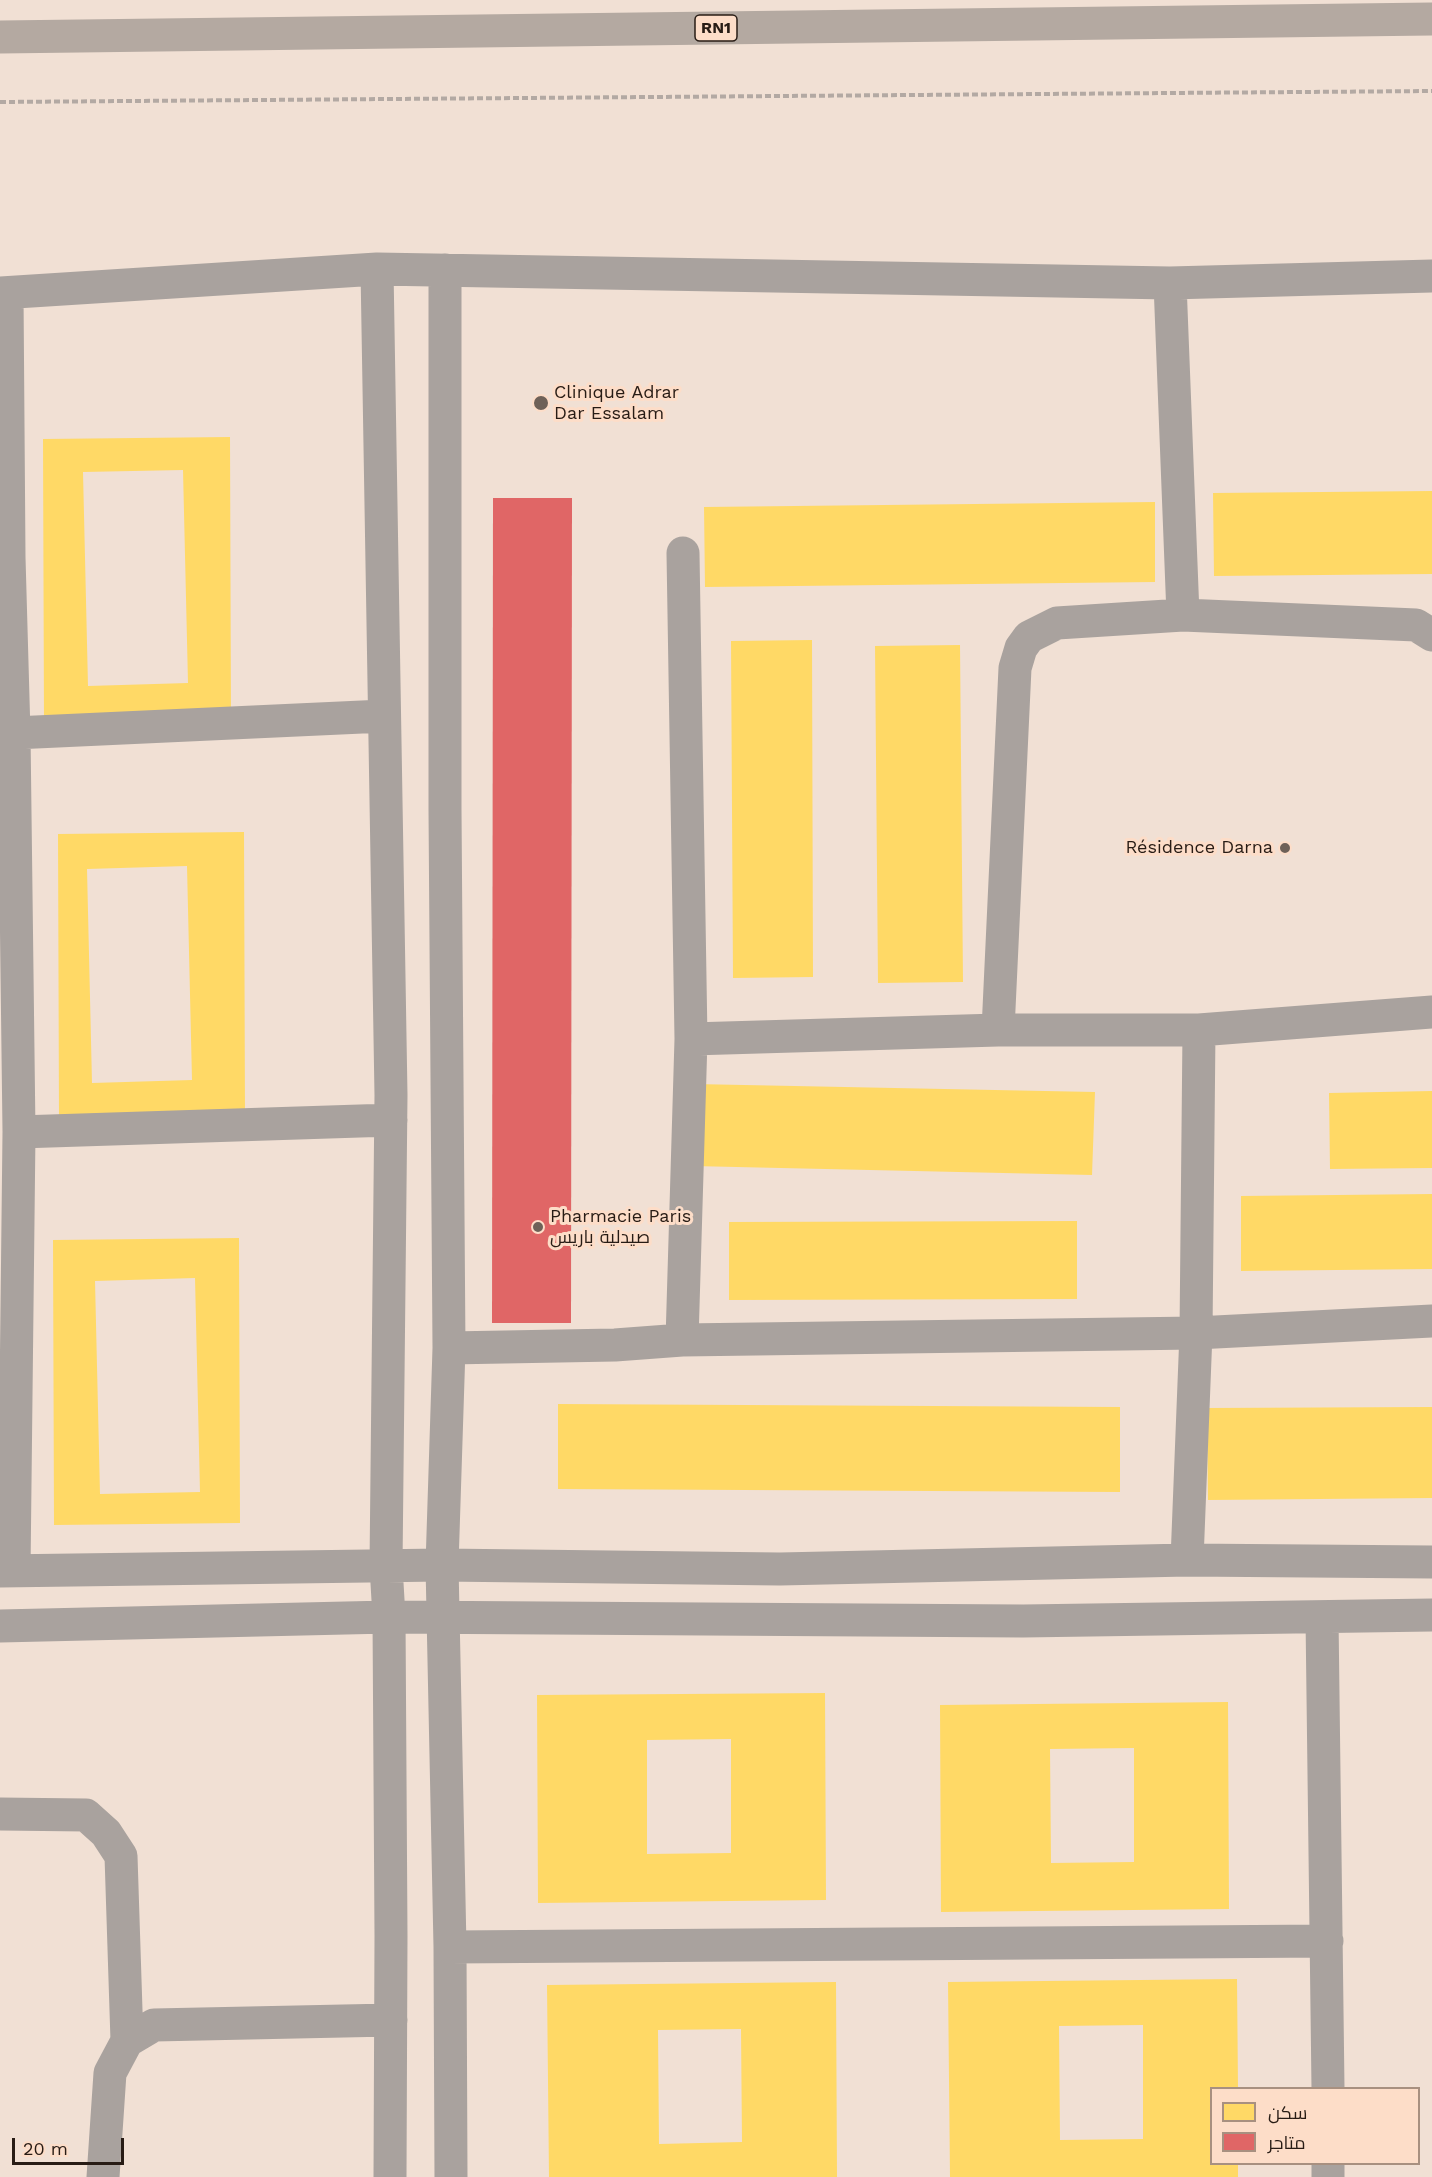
<!DOCTYPE html>
<html>
<head>
<meta charset="utf-8">
<style>
  body { margin:0 }
  #map { position:relative; width:1432px; height:2177px; overflow:hidden; background:#f1e0d4; font-family:"Work Sans",Cairo,sans-serif }
  canvas { display:block }
  .legend { position:absolute; left:1210px; top:2087px; width:210px; height:78px; box-sizing:border-box; background:#fdddc8; border:2px solid #a89080; margin:0; padding:8px 10px; list-style:none; font-size:18px; color:#281c15 }
  .legend li { display:flex; align-items:center; gap:12px; height:30px }
  .legend b { width:30px; border:2px solid #a89080 }
  .scale { position:absolute; left:12px; top:2138px; width:112px; height:27px; box-sizing:border-box; border:3px solid #281c15; border-top:0; padding-left:8px; font-size:18px; line-height:21px; white-space:nowrap; color:#281c15; -webkit-text-stroke:4px #fdddc8; paint-order:stroke }
</style>
</head>
<body>
<div id="map">
<canvas width="1432" height="2177"></canvas>
<ul class="legend">
<li><b style="height:16px;background:#ffd966"></b>سكن</li>
<li><b style="height:16px;background:#e06666"></b>متاجر</li>
</ul>
<div class="scale">20 m</div>
</div>
<script>
const context = document.querySelector('canvas').getContext('2d');
context.lineJoin = 'round';
function fill(path, color) {
  context.fillStyle = color;
  context.fill(path, 'evenodd');
}
function poly(rows) {
  const path = new Path2D();
  for (const r of rows) {
    path.moveTo(r[0], r[1]);
    for (let i = 2; i < r.length; i += 2) path.lineTo(r[i], r[i + 1]);
  }
  return path;
}
function trace(path, color, width, dash) {
  context.strokeStyle = color;
  context.lineWidth = width;
  context.lineCap = dash ? 'butt' : 'round';
  context.setLineDash(dash || []);
  context.stroke(path);
}
function label(font, color, halo, rows, align = 'center') {
  context.font = font + ' "Work Sans",Cairo,sans-serif';
  context.lineWidth = 6;
  context.setLineDash([]);
  context.textBaseline = 'middle';
  context.strokeStyle = halo;
  context.fillStyle = color;
  for (const [text, x, y, turn = 0] of rows) {
    context.save();
    context.translate(x, y);
    context.rotate((+turn || 0) * Math.PI / 180);
    context.textAlign = isNaN(turn) ? turn : align;
    if (halo) context.strokeText(text, 0, 0);
    context.fillText(text, 0, 0);
    context.restore();
  }
}
const homes = poly([
  [230,437,231,722,44,723,43,439],
  [183,470,188,683,88,686,83,472],
  [1432,491,1432,574,1214,576,1213,493],
  [1155,502,1155,582,705,587,704,507],
  [812,640,813,977,733,978,731,641],
  [960,645,963,982,878,983,875,646],
  [244,832,245,1117,59,1119,58,834],
  [187,866,192,1080,92,1083,87,869],
  [694,1084,1095,1092,1092,1175,692,1166],
  [1432,1091,1432,1168,1330,1169,1329,1093],
  [1432,1194,1432,1269,1241,1271,1241,1196],
  [1077,1221,1077,1299,729,1300,729,1222],
  [239,1238,240,1523,54,1525,53,1240],
  [195,1278,200,1492,100,1494,95,1281],
  [558,1404,1120,1407,1120,1492,558,1489],
  [1432,1407,1432,1498,1208,1500,1207,1408],
  [825,1693,826,1900,538,1903,537,1695],
  [731,1739,731,1853,647,1854,647,1740],
  [1228,1702,1229,1909,941,1912,940,1705],
  [1134,1748,1134,1862,1051,1863,1050,1749],
  [1237,1979,1238,2088,1212,2088,1212,2164,1238,2164,1238,2177,950,2177,948,1982],
  [1143,2025,1143,2139,1060,2140,1059,2026],
  [836,1982,837,2177,549,2177,547,1985],
  [741,2029,742,2142,659,2144,658,2030]
]);
const shops = poly([
  [493,498,572,498,571,1323,492,1323]
]);
const path = poly([
  [0,102,1432,91]
]);
const street = poly([
  [377,269,391,1095,386,1566,389,1617,391,1936,390,2177],
  [445,270,445,809,449,1348,442,1565,450,1947,451,2177],
  [1170,283,1183,615,1057,623,1029,637,1021,648,1015,668,998,1030,1199,1030,1196,1333,1187,1560],
  [0,293,377,269,1170,283,1432,276],
  [7,293,9,557,14,733,19,1132,14,1571],
  [683,553,691,1039],
  [1183,615,1416,625,1432,635],
  [14,733,384,716],
  [1199,1030,1432,1012],
  [19,1132,391,1120],
  [682,1340,691,1039,998,1030],
  [449,1348,615,1345,682,1340,1196,1333,1432,1321],
  [0,1571,442,1565,780,1569,1187,1560,1432,1562],
  [1322,1617,1328,2088],
  [0,1626,389,1617,1023,1621,1432,1615],
  [0,1814,86,1815,106,1833,121,1856,127,2041],
  [450,1947,1327,1941],
  [103,2177,110,2073,127,2041,154,2025,391,2020],
  [1328,2177,1328,2164]
]);
const highway = poly([
  [0,37,1432,19]
]);
const markers = [
  [541,403,8,"#6e6158"],
  [1285,848,6,"#6e6158"],
  [538,1227,6,"#6e6158"]
];
const shields = [
  [716,28,42]
];
const shieldNames = [
  ["RN1",716,28]
];
const poiNames = [
  ["Clinique Adrar",554,393],
  ["Dar Essalam",554,414],
  ["Résidence Darna",1273,848,"right"],
  ["Pharmacie Paris",550,1217],
  ["صيدلية باريس",550,1238]
];
fill(homes, '#ffd966');
fill(shops, '#e06666');
trace(path, '#b3a9a3', 4, [6, 3]);
trace(street, '#a9a29e', 33);
trace(highway, '#b4a9a1', 33);
for (const [x, y, r, color] of markers) {
  const dot = new Path2D();
  dot.arc(x, y, r, 0, 2 * Math.PI);
  context.fillStyle = color;
  context.fill(dot);
  trace(dot, '#fdddc8', 2);
}
for (const [x, y, w] of shields) {
  const box = new Path2D();
  box.roundRect(x - w / 2, y - 13, w, 26, 4.5);
  context.fillStyle = '#fdddc8';
  context.fill(box);
  trace(box, '#281c15', 1.5);
}
label('bold 16px', '#281c15', null, shieldNames);
label('18px', '#281c15', '#fdddc8', poiNames, 'left');
</script>
</body>
</html>
